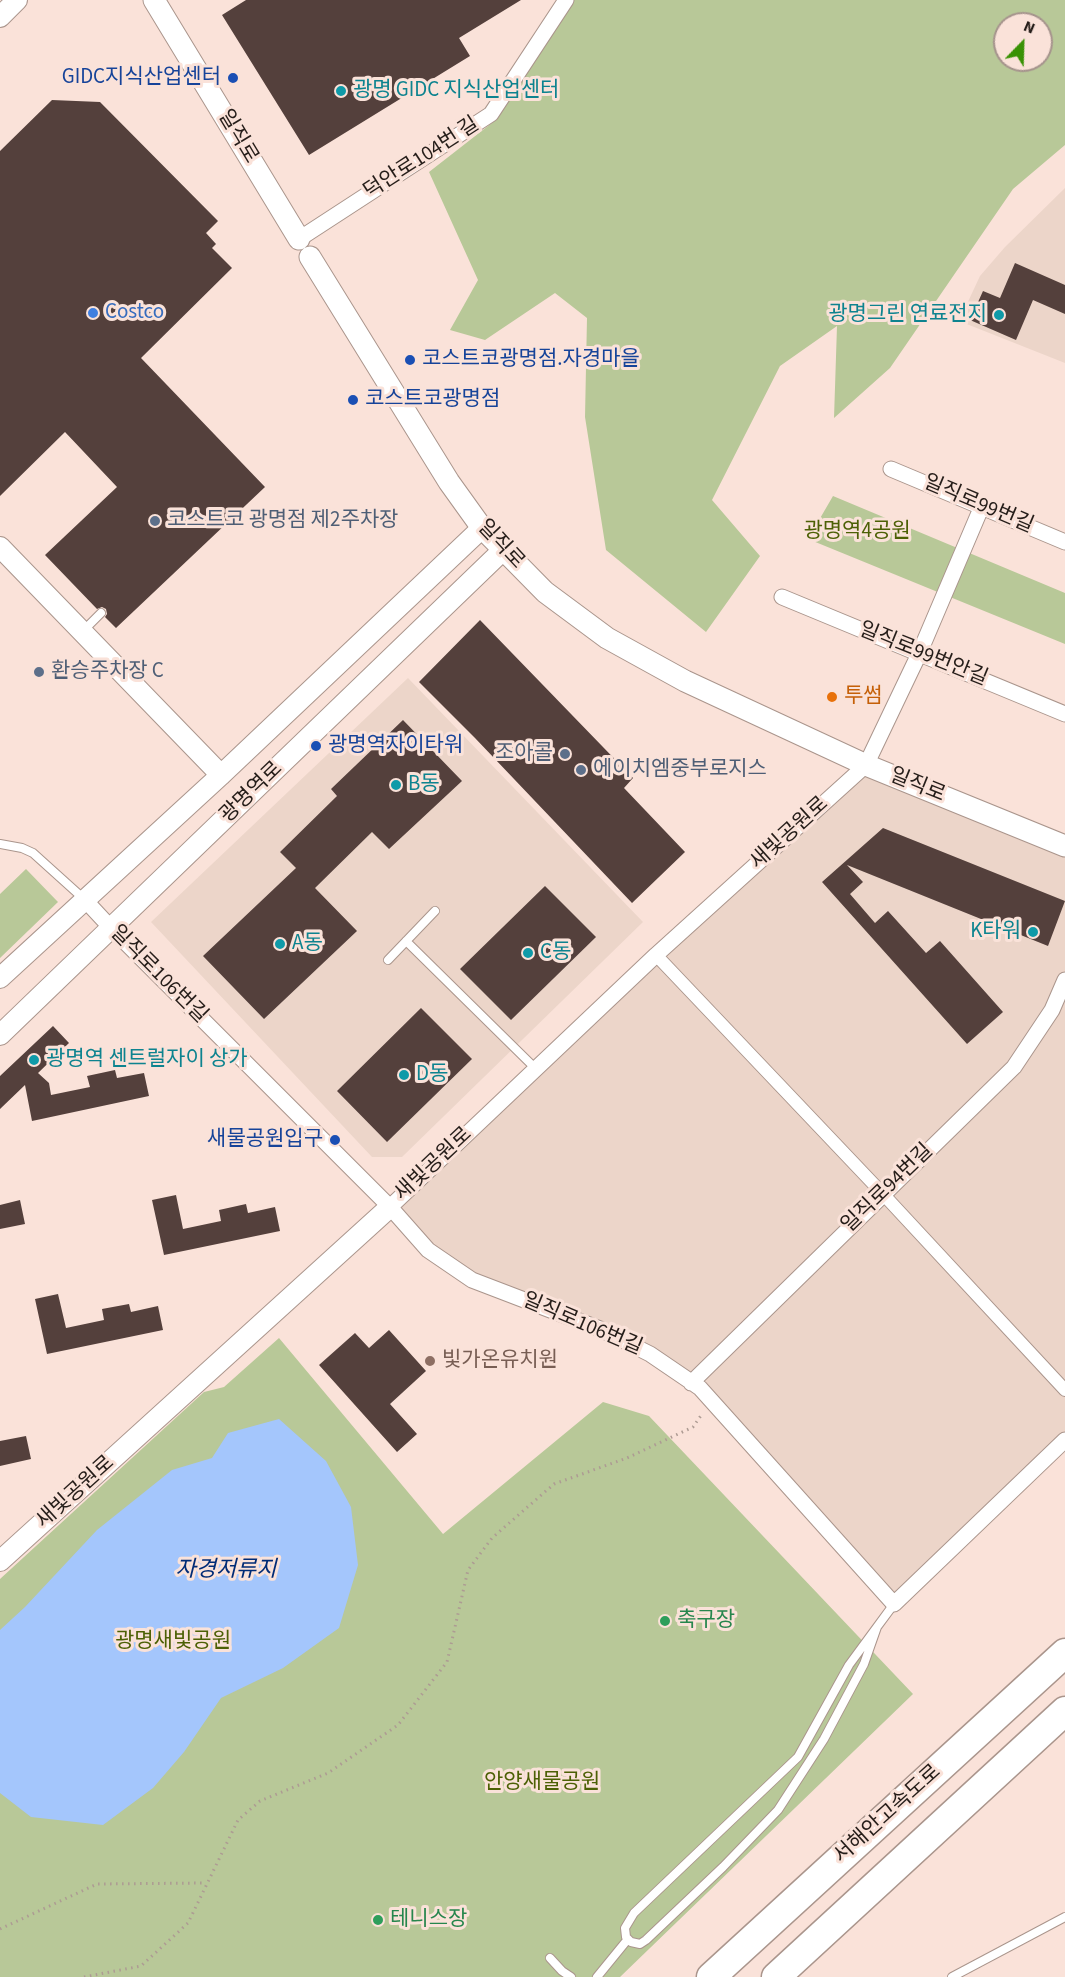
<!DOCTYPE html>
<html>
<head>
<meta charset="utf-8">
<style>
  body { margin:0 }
  #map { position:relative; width:1065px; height:1977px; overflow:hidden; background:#fae2d9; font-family:"Source Sans 3",sans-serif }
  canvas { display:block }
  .north { position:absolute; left:993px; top:12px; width:60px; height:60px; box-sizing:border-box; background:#fae2d9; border:2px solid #a5938c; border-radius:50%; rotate:23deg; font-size:16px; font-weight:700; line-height:24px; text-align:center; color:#251d19 }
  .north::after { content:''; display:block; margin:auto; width:21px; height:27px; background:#399205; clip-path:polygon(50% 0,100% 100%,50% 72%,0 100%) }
</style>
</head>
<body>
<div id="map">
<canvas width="1065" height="1977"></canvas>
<div class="north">N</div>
</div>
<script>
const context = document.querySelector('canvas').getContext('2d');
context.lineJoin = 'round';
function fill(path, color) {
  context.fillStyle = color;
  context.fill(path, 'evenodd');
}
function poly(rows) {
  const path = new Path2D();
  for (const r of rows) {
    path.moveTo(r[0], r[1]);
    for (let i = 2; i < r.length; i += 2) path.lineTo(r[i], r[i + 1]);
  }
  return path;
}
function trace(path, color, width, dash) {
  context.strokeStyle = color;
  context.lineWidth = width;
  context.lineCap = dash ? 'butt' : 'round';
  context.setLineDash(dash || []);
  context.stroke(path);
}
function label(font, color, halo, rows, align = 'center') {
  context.font = font + ' "Source Sans 3","Noto Sans KR",sans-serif';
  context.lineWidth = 6;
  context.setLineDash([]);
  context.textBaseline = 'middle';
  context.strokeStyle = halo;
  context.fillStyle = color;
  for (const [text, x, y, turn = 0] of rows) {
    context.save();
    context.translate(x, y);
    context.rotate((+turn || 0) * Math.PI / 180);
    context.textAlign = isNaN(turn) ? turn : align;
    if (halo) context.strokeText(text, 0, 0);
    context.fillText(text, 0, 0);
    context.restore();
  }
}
const industrial = poly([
  [1065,188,1065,363,959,321,980,276,1005,247],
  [408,678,643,922,402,1157,372,1157,151,922],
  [866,765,1065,846,1065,1440,894,1604,711,1402,650,1354,472,1280,390,1207]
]);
const green = poly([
  [561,0,1065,0,1065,145,1013,189,890,368,834,418,837,326,780,366,712,500,760,556,706,632,606,550,585,417,587,318,555,293,485,340,450,330,478,280,429,172,497,119],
  [1005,24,1041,24,1041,60,1005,60],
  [833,496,1065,593,1065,644,808,539],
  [26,869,58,902,0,958,0,894],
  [279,1338,443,1534,603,1402,649,1416,913,1694,620,1977,0,1977,0,1579,204,1392,224,1387]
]);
const water = poly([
  [279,1419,326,1461,351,1507,358,1565,339,1628,283,1668,221,1698,184,1752,153,1788,103,1825,31,1817,0,1793,0,1630,25,1607,97,1530,172,1470,212,1458,228,1433]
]);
const building = poly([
  [246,0,521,0,459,38,470,56,309,155,222,15],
  [52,100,100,102,218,221,206,233,216,244,212,248,232,268,141,358,265,487,116,628,105,617,107,614,106,609,102,607,97,609,45,555,117,487,65,432,0,496,0,151],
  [1015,263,1065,285,1065,314,1033,300,1016,340,970,320,983,291,1000,298],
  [480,620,633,778,624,788,685,852,632,903,475,738,419,682],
  [403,720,462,781,389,849,372,832,315,888,357,931,264,1019,203,956,296,868,280,852,337,796,331,789],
  [883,828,1065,901,1048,946,847,865,863,882,850,894,875,923,888,911,926,953,940,941,1003,1012,967,1044,822,882],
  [545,886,596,937,511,1020,460,969],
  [421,1008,472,1059,387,1142,337,1091],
  [53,1026,69,1043,38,1073,49,1083,51,1095,90,1087,87,1076,115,1070,117,1078,144,1073,149,1096,32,1121,25,1085,0,1109,0,1076],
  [176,1195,183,1229,221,1221,219,1210,246,1204,248,1213,275,1207,280,1231,164,1255,152,1200],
  [20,1200,25,1224,0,1229,0,1205],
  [58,1294,66,1328,104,1320,102,1309,129,1304,131,1312,158,1306,163,1330,47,1354,35,1299],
  [389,1330,426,1371,390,1404,417,1434,397,1452,319,1365,355,1333,369,1348],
  [26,1436,31,1459,0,1466,0,1441]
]);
const path = poly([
  [0,1929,97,1884,206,1883],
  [84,1977,141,1966,188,1923,238,1820,260,1801,328,1773,398,1725,447,1662,468,1570,492,1538,554,1484,627,1458,693,1427,702,1414]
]);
const service = poly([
  [83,631,101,613],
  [0,844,22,848,33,853,84,899],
  [406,941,536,1069],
  [388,960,435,911],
  [877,1627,864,1664,824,1739,778,1810,723,1867,646,1940,640,1944,631,1942,626,1937,625,1928,634,1913,798,1757,849,1665,877,1627,894,1604],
  [550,1958,562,1971,571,1977],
  [597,1977,628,1939],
  [952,1977,1065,1917]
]);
const pedestrian = poly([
  [656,955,883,1194,1065,1390]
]);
const minor = poly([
  [299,239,491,114,566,0],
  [891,469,1065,542],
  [782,597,1065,714],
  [85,900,112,929,390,1207,428,1250,472,1280,600,1329,650,1354,700,1388,894,1604,1065,1440],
  [390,1207,656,955,866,765,919,654,982,506],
  [691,1383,1014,1067,1052,1010,1065,980]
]);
const tertiary = poly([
  [0,17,17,0],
  [0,547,221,775],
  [0,978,221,775,482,528],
  [0,1035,502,551],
  [0,1561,390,1207]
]);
const secondary = poly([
  [154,0,299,239],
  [310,257,449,482,482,528,545,592,607,638,685,681,866,765,1065,846]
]);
const motorway = poly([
  [711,1977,1065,1653],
  [776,1977,1065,1711]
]);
const markers = [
  [233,78,6,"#1a4fb4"],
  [341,91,6,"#0f9aa8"],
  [93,313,6,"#3f7fe0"],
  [999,315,6,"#0f9aa8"],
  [410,360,6,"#1a4fb4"],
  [353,400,6,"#1a4fb4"],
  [155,521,6,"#5c6f8a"],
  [39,672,6,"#5c6f8a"],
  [832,697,6,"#e8710a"],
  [316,746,6,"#1a4fb4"],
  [565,754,6,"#5c6f8a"],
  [581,770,6,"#5c6f8a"],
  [396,785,6,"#0f9aa8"],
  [1033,932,6,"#0f9aa8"],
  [280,944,6,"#0f9aa8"],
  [528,953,6,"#0f9aa8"],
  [34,1060,6,"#0f9aa8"],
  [404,1075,6,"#0f9aa8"],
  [335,1140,6,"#1a4fb4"],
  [430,1361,6,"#8d6e63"],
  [665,1621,6,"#2e9e5b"],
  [378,1920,6,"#2e9e5b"]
];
const transitNames = [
  ["GIDC지식산업센터",221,78,"right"],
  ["코스트코광명점.자경마을",422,360],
  ["코스트코광명점",365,400],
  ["광명역자이타워",328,746],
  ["새물공원입구",323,1140,"right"]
];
const cultureNames = [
  ["광명 GIDC 지식산업센터",353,91],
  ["광명그린 연료전지",987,315,"right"],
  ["B동",408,785],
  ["K타워",1021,932,"right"],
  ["A동",292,944],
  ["C동",540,953],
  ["광명역 센트럴자이 상가",46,1060],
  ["D동",416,1075]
];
const streetNames = [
  ["일직로",237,137,59],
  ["덕안로104번 길",422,159,-33],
  ["일직로99번길",978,505,23],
  ["일직로",500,545,47],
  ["일직로99번안길",923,655,22],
  ["일직로",917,786,22],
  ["광명역로",252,793,-44],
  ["새빛공원로",790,834,-42],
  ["일직로106번길",158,975,45],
  ["새빛공원로",434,1165,-43],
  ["일직로94번길",888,1189,-44],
  ["일직로106번길",582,1325,23],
  ["새빛공원로",76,1493,-42],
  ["서해안고속도로",888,1815,-42]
];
const shopNames = [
  ["Costco",105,313]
];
const serviceNames = [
  ["코스트코 광명점 제2주차장",167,521],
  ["환승주차장 C",51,672],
  ["조아콜",553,754,"right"],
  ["에이치엠중부로지스",593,770]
];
const parkNames = [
  ["광명역4공원",857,532],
  ["광명새빛공원",173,1642],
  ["안양새물공원",542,1783]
];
const foodNames = [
  ["투썸",844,697]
];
const educationNames = [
  ["빛가온유치원",442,1361]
];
const leisureNames = [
  ["축구장",677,1621],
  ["테니스장",390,1920]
];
const waterNames = [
  ["자경저류지",226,1571]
];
fill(industrial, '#ecd5c9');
fill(green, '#b8c898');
fill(water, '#a4c6fc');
fill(building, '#54403c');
trace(service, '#aa958c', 10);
trace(pedestrian, '#aa958c', 14);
trace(minor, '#aa958c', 17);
trace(tertiary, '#aa958c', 22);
trace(secondary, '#aa958c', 23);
trace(motorway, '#aa958c', 31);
trace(path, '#ad9b93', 3, [1.5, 4.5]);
trace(service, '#fff', 8);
trace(pedestrian, '#fff', 12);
trace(minor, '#fff', 15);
trace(tertiary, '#fff', 20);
trace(secondary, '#fff', 21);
trace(motorway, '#fff', 28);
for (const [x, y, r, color] of markers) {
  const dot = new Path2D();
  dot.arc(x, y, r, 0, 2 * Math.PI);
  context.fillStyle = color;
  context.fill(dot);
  trace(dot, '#fae2d9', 2);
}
label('21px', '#164399', '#fae2d9', transitNames, 'left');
label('21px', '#0d838f', '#fae2d9', cultureNames, 'left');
label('21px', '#251d19', '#fae2d9', streetNames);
label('21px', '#366cbe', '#fae2d9', shopNames, 'left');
label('21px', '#4e5e75', '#fae2d9', serviceNames, 'left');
label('21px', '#4c6005', '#fae2d9', parkNames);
label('21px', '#c56008', '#fae2d9', foodNames, 'left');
label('21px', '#785e54', '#fae2d9', educationNames, 'left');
label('21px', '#27864d', '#fae2d9', leisureNames, 'left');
label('italic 22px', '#002b76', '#fae2d9', waterNames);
</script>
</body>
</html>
